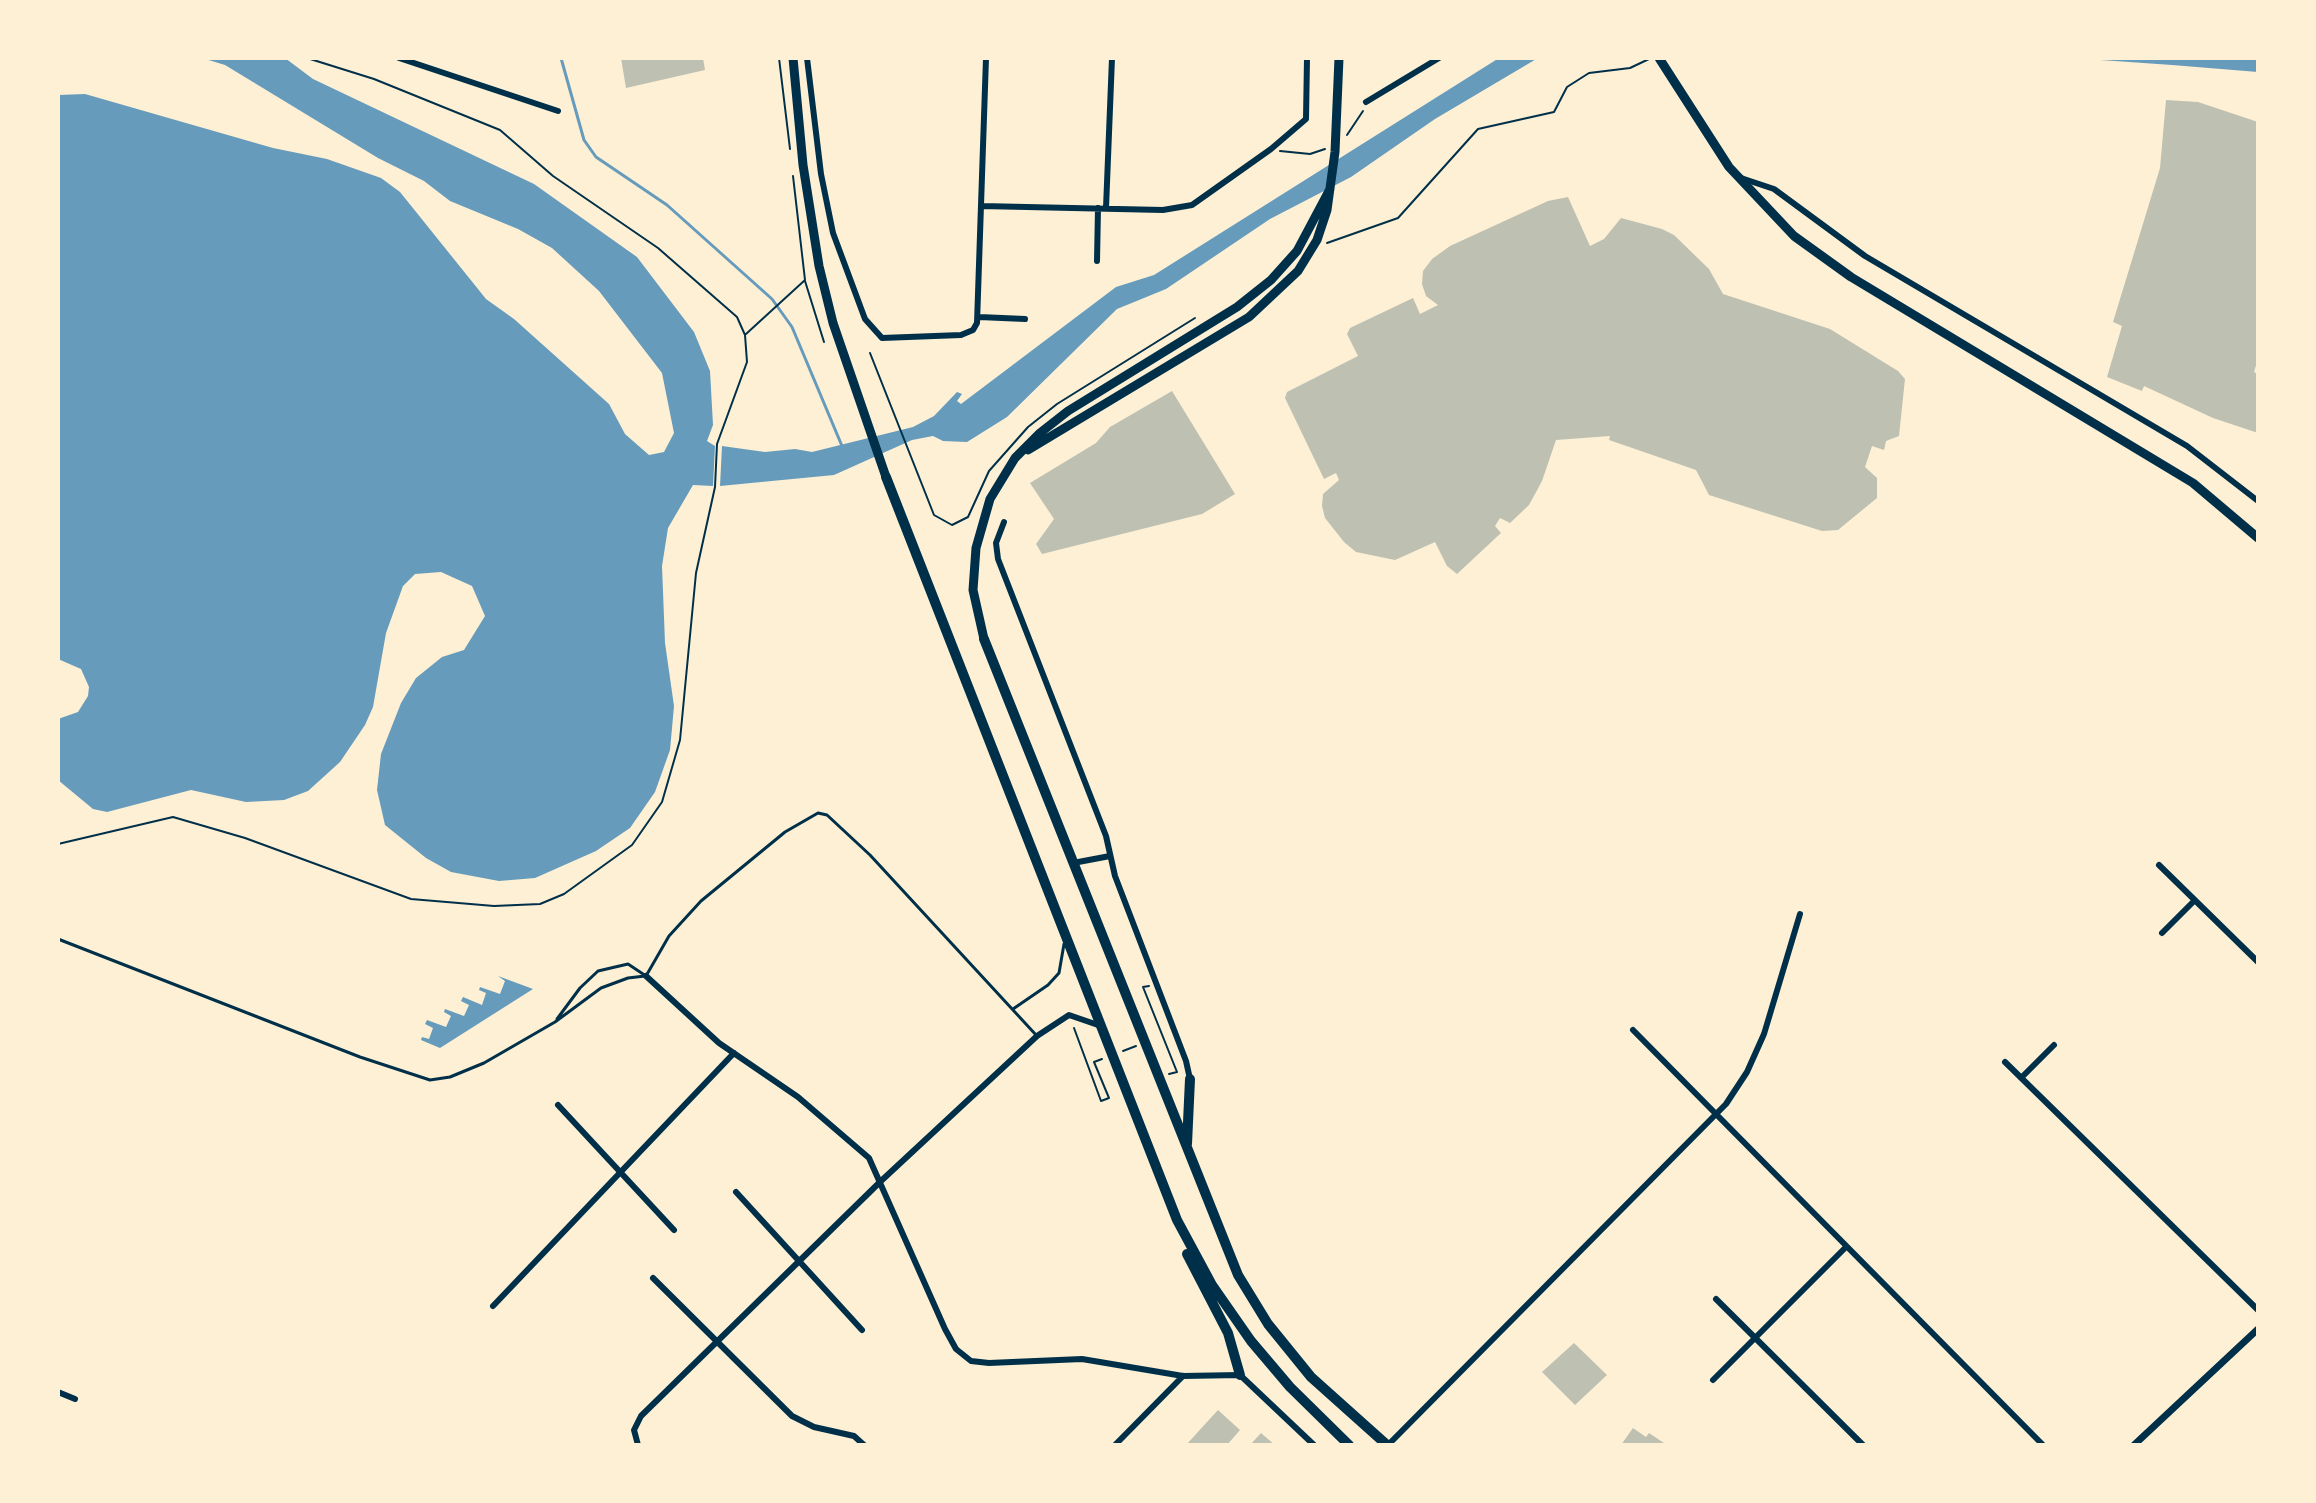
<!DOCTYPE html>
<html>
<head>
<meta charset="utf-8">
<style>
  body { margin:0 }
  #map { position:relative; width:2316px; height:1503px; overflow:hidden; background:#fdf0d5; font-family:Montserrat,sans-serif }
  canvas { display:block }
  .frame { position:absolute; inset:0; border:60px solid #fdf0d5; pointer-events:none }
</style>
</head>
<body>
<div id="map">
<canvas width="2316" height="1503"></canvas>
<div class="frame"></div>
</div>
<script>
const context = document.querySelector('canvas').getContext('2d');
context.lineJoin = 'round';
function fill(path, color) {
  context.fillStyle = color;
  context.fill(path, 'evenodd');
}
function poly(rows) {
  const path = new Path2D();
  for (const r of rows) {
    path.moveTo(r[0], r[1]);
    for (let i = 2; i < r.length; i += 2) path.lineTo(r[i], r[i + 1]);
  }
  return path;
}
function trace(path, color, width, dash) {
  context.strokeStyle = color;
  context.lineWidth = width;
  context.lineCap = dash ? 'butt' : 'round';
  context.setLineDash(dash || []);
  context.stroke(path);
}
const water = poly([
  [202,58,285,58,313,79,534,184,637,257,694,332,710,371,713,425,707,441,715,446,713,486,693,485,668,528,662,566,665,643,674,706,670,750,655,792,630,828,596,851,535,878,499,881,451,872,426,858,385,825,377,790,381,754,401,703,416,678,442,657,464,650,485,616,472,586,441,572,415,574,403,586,386,633,373,707,365,725,340,762,308,791,284,800,246,802,191,790,107,812,93,809,58,780,58,719,78,712,88,696,89,687,81,669,58,659,58,95,85,94,273,148,327,159,381,178,400,192,486,299,514,319,609,404,625,434,649,455,664,452,674,433,662,373,599,291,552,248,518,229,450,201,424,181,378,158,225,65],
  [1499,58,1538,58,1435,119,1351,177,1270,219,1166,289,1117,309,1007,417,967,442,943,441,933,436,912,440,834,475,720,486,722,446,765,452,795,449,812,452,913,427,934,416,957,392,962,394,957,401,961,404,1116,287,1154,275],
  [2072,58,2258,59,2258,72,2172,65],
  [498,976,533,989,440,1048,421,1040,422,1037,429,1039,433,1028,425,1024,427,1020,446,1027,451,1016,444,1012,445,1009,464,1016,469,1005,461,1001,463,997,482,1005,486,993,479,990,480,987,500,994,505,981]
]);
const stream = poly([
  [561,58,584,140,596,157,667,205,772,299,792,327,842,446]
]);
const building = poly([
  [621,58,703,58,705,70,626,88],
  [2166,100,2198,102,2258,122,2258,359,2254,372,2258,374,2258,433,2213,418,2144,386,2142,391,2107,377,2122,326,2113,322,2160,168],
  [1568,197,1590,246,1604,239,1621,218,1662,229,1674,235,1709,269,1723,294,1830,329,1898,371,1905,379,1899,436,1886,441,1884,450,1872,446,1865,467,1877,478,1877,498,1838,530,1822,531,1709,495,1696,470,1609,440,1610,436,1556,440,1542,481,1529,505,1510,523,1500,518,1495,526,1501,533,1457,574,1447,566,1435,542,1395,560,1356,552,1344,542,1325,518,1322,506,1323,494,1339,480,1336,473,1324,479,1285,398,1287,392,1358,356,1347,334,1350,328,1413,298,1420,314,1438,305,1426,296,1422,284,1423,271,1432,259,1450,246,1548,201],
  [1172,391,1235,494,1202,514,1042,554,1036,544,1054,519,1030,483,1096,443,1110,427],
  [1574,1343,1607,1375,1575,1405,1542,1372],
  [1218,1410,1240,1430,1227,1445,1186,1445],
  [1633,1428,1646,1437,1649,1433,1667,1445,1621,1445],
  [1261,1433,1275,1445,1250,1445]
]);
const path = poly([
  [779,58,790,149],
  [1347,135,1363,111],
  [1280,151,1310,154,1325,149],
  [1327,243,1398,218,1478,129,1554,112,1567,87,1589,73,1630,68,1649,59],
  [805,281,824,342],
  [746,334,805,280,793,176],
  [870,353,934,515,952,525,968,517,989,471,1028,427,1057,404,1195,318],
  [58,844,173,817,245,838,411,899,494,906,540,904,564,894,632,845,662,802,680,740,696,573,715,487,717,444,747,362,745,335,737,317,658,248,553,176,500,130,374,79,307,58],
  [1149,986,1143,987,1177,1072,1169,1074],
  [1074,1028,1101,1101,1109,1098,1094,1062,1102,1059],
  [1123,1051,1136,1046]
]);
const service = poly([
  [58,939,360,1057,430,1080,450,1077,484,1063,555,1022,601,988,628,978,645,976],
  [646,976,669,936,701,901,785,832,818,813,827,815,870,855,1037,1036],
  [1013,1009,1048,985,1059,973,1064,944],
  [557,1019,580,988,598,971,628,964,646,976]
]);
const minor = poly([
  [399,58,558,111],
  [807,58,821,174,833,233,865,319,882,338,961,335,973,330,977,323,986,58],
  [1366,102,1439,58],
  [1741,178,1774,189,1865,256,2187,446,2258,501],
  [981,206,1163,210,1192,205,1271,149,1306,119,1307,58],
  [1106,208,1112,58],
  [1097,261,1098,208],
  [979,317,1025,319],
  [1004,522,996,543,998,559,1106,836,1115,876,1186,1061,1190,1079],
  [1073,863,1110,856],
  [2159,865,2258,962],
  [2162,933,2195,900],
  [646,976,719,1043,798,1097,869,1158,945,1329,956,1349,971,1361,989,1363,1082,1359,1183,1376,1240,1375,1314,1445],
  [1633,1030,2043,1445],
  [2005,1062,2258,1310],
  [2021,1078,2054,1045],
  [558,1105,674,1230],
  [736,1192,862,1330],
  [653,1278,792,1416,814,1427,854,1436,864,1445],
  [1716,1299,1863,1445],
  [493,1306,734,1053],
  [1713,1380,1846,1247],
  [58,1392,75,1399],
  [638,1445,634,1430,641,1416,881,1181,1037,1036,1069,1015,1098,1025],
  [1115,1445,1183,1376],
  [1388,1445,1726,1104,1747,1072,1764,1034,1800,914]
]);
const tertiary = poly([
  [2134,1445,2258,1329]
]);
const primary = poly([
  [793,58,803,165,819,266,833,323,886,477],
  [1659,58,1729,167,1794,236,1851,277,2193,483,2258,538],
  [1028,450,1249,317,1298,271,1317,240,1327,210,1335,152,1339,58],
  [984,639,973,590,976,548,990,499,1015,458,1040,433,1068,411,1237,307,1271,280,1297,251,1330,189]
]);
const motorway = poly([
  [886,477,1177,1220,1212,1285,1251,1341,1290,1387,1349,1445],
  [984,639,1238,1275,1268,1324,1311,1377,1387,1445],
  [1187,1144,1190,1079],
  [1187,1254,1228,1333,1240,1375]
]);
fill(water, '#669bbc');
trace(stream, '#669bbc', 3);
fill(building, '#bec0b2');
trace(path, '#003049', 2);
trace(service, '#003049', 3);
trace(minor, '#003049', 6);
trace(tertiary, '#003049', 7);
trace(primary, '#003049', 9);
trace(motorway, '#003049', 10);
</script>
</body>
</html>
